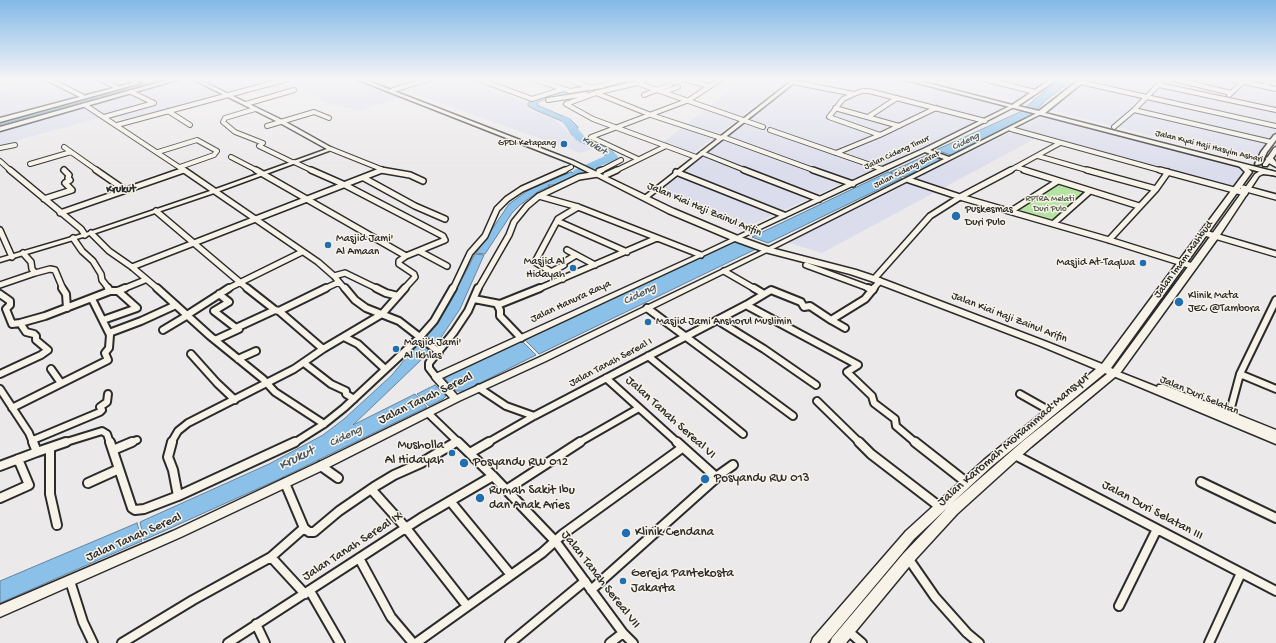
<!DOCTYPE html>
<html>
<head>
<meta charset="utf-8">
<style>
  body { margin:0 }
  canvas { display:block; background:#ebe9ea }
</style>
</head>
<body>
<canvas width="1276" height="643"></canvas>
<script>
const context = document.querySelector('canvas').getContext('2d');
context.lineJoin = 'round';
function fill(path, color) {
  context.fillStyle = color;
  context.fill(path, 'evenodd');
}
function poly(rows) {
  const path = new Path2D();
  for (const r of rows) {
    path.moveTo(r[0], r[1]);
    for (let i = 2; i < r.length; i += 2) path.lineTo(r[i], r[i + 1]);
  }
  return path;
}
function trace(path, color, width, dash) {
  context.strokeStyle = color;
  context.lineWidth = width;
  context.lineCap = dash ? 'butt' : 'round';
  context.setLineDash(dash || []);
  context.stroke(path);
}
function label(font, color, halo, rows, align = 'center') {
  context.font = font + ' "Gochi Hand",sans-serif';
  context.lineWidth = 3;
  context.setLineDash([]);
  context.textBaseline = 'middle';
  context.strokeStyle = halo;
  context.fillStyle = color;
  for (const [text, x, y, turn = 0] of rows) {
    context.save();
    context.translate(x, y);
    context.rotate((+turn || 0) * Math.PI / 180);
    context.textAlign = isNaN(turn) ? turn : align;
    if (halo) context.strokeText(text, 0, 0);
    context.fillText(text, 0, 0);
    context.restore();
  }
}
const built = poly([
  [51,79,142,79,0,117,0,91],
  [180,79,193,79,224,94,127,122,114,114,0,145,0,130],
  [201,79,359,79,404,96,358,111,327,103,306,92,277,81,230,93],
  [372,79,453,79,513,97,526,103,531,111,554,119,569,133,598,146,581,153],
  [745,79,791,79,693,153,663,142],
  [797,79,907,79,1011,105,1006,109,740,230,656,191],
  [927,79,1048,79,1016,101],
  [1089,79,1276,79,1276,133,1255,162,1051,110],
  [1046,115,1250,168,1230,190,1036,138,822,253,786,242]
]);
const green = poly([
  [1058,181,1090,191,1054,223,1011,211]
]);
const water = poly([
  [152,79,165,79,0,125,0,121,152,79],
  [1061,79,1074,79,1046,100,1033,114,951,155,936,150,1022,111,1036,98,1061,79],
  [618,82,622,85,546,99,538,102,537,105,570,119,578,127,577,131,579,134,572,135,564,122,535,110,528,106,528,103,533,99,544,96,618,82],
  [590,140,613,152,617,157,613,160,595,167,589,165,605,160,606,157,600,151,579,141,590,140],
  [927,155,942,160,904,177,890,172,927,155],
  [571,172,578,175,554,185,548,185,550,186,539,191,520,205,512,213,485,254,476,253,509,204,530,189,571,172],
  [888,172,902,178,768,243,752,237,888,172],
  [736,240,758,248,539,354,525,340,736,240],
  [475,254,484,255,460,309,436,345,425,338,449,304,475,254],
  [522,341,536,355,464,391,456,391,445,379,448,375,522,341],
  [419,342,429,349,420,361,353,425,415,394,427,407,277,480,144,540,140,522,269,464,323,435,344,419,392,375,419,342],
  [435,385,446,396,443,399,429,406,417,394,435,385],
  [137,523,142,541,0,603,0,581,137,523]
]);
const river = poly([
  [565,116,568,117,584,136,603,145,617,155,618,157,617,159,582,174,574,174,573,172,574,170,605,156,595,149,576,140,560,119,565,116]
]);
const minorFar3 = poly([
  [48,79,82,96],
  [100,79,116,87],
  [129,79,136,82],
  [478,79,532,99,563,89],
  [533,79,570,91,601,86,625,79],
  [567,79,592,88],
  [683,79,709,86],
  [984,79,1035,92],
  [1173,79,1231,93],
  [1230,79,1276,89],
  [793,82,854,94,862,91,869,91,985,121],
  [1080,82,1276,126],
  [637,83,763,127],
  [1159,85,1276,110],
  [1264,86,1271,79],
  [393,90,429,79],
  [656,90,670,85],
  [664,92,678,87],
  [595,93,637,83,646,79],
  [854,94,843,99,829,117,880,135],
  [644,95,657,90],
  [1229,95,1244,81],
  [548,100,586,94],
  [246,104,294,90],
  [566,104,596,93,651,115,721,138],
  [566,104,593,119,696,157],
  [85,105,185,171],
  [835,108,899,126],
  [255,109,225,118,223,122,235,132,263,143,259,146,292,162],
  [1134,110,1271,142],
  [168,111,190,125],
  [104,117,154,103,131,92],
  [868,117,897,98],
  [117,125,288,79],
  [267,126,314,112,329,118],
  [1114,127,1134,110,1164,79],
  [1011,129,1163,171],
  [770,130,882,169],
  [723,137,816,171],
  [64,147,98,171],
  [0,148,15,145],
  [331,149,386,171],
  [158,152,197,140,217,151,214,155,180,167],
  [702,153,747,171],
  [836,153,880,135,936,108],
  [1038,156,1090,171],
  [231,157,258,171],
  [638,159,591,137,689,100,721,79],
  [0,161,11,171],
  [294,162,313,171],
  [30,164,71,152],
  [1016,167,1028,171],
  [182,171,184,170],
  [380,171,382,170],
  [563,171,571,167],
  [600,171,621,160],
  [615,171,666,146],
  [1009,171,1060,143]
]);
const minorFar2 = poly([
  [10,170,81,229,85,235],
  [96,170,125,190],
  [184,170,318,262,334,276,345,289],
  [256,170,406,256],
  [311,170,345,185,443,236,445,240,406,256,399,261,399,264,414,274,415,277,404,289],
  [381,170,410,175,423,181],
  [744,170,819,199],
  [813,170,853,184],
  [1024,170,1139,206],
  [1087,170,1156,189],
  [1160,170,1245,193],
  [599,171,602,170],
  [676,172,784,215],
  [606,175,617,170],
  [364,178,415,206,445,219],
  [909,180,960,197,1109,240,1192,266],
  [1243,188,1276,197],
  [539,196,578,207,701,255],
  [44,199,72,190,65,183,70,180,68,178,69,175,64,170],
  [156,211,248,289],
  [1011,211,1058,181],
  [60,213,184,170],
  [557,221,627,252],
  [1054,223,1090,191],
  [0,230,12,257],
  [91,233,109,251,132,267,158,289],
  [1205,233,1276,254],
  [73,238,82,251,93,261,101,274,102,280,109,289],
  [1109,240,1156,189,1168,172],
  [567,250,595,265],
  [419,251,447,266],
  [23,253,31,262,32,269,35,273,50,269,55,270,63,289],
  [806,265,871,289],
  [132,267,382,170],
  [724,271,755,289],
  [551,272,564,265,563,263,576,255],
  [334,276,345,273,378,289],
  [563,279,535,262,558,219,578,207],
  [874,279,930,216,960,197,1011,170],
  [0,285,35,273],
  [123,289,145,280],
  [227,289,302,252],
  [324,289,339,282],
  [453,289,470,253,485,236,497,209,507,199,522,189,565,170],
  [478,289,509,235,514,222,527,206,539,196,579,177,598,174],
  [538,289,657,238],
  [873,289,880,281]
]);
const minorFar1 = poly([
  [62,288,66,294,67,308],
  [108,288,110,291],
  [157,288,210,336,263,379,275,392,324,424],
  [247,288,275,310,279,311,323,349],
  [345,288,355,300,366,308,399,321,439,352],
  [376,288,386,293,398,296],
  [754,288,764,294],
  [868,288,873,290],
  [0,294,10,301,10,305,6,309,12,324,20,323,26,332,34,334,36,336,36,340,48,350,41,355,0,374],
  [219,294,229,302,214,311,236,328,275,310],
  [474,299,500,304,540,288],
  [497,304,500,310,500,316,521,338],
  [746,305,858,365,847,372,872,396,874,403,895,419,896,426,916,443],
  [647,308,793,416],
  [279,311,326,288],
  [187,315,229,288],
  [103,320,137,308,118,291],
  [717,320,764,349,816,385],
  [831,320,845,328],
  [20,323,45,316,110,291,118,291,125,288],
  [163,330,188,315],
  [109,333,141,321,176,305],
  [344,337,358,344,385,369],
  [215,340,239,329],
  [191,354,217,383,235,400],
  [648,356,743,434],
  [238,359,256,351],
  [304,363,331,384,346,391,346,394,354,399],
  [51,369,61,383],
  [1240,374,1276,389],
  [436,377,429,368,429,363,454,332,468,311,478,288],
  [606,378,678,443],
  [479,388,506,406,534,416],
  [0,389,29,433,33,443],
  [1020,394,1050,411],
  [817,401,860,443],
  [12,408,108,360,105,353,109,348,110,335,92,299],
  [428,413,459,443],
  [1229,415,1240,374,1276,300],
  [33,440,100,412,102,410,100,407,107,402,108,394],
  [63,443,102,431,107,434,110,443],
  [129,443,137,440],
  [171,443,178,431,188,423,294,369,323,349,382,314,405,288],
  [294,443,324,424,344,408,419,338,434,321,453,288],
  [454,443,456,442],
  [487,443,534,416,746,305,771,290,801,302,804,307,810,306,831,320,865,299,874,288],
  [578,443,639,408]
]);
const minor = poly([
  [33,442,37,452,66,442],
  [110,442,132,508,135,510,144,509,178,496,295,442],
  [172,442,168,457,173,470,178,496],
  [458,442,493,476,556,542,623,633,633,643],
  [859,442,871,454,940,507],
  [915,442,966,482],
  [50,448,50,494,57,525],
  [113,450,132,442],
  [470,453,489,442],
  [1015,455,1276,591],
  [0,466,37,452],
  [321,466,338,478],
  [716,477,733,465],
  [1201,482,1276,518],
  [88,483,119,469],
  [285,483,304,528,309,532,314,532,339,511,374,487,394,475,421,463,456,442],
  [371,489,406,528,467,606],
  [506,490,580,442],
  [0,498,29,485,18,459],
  [450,501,511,575],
  [271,557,305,594],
  [359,558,391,617,413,643],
  [908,558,935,597,967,633,979,643],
  [70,581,83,622,93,643],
  [591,590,715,479,716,477,677,442],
  [310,591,340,643],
  [1119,606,1157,529],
  [256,624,265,643],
  [848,631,862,643],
  [122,643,193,600,271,557,304,528],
  [228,643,421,518,493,476],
  [416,643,542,553,563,534,682,448],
  [510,643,585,581],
  [610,643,623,633],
  [1209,643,1241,573]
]);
const tertiary = poly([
  [192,79,198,79,284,121,334,149,217,192,93,234,0,262,0,258,89,232,213,190,327,149,280,123,192,79],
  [794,79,799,79,647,199,643,199,643,197,794,79],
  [1012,105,1016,106,930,150,949,157,1039,112,1043,113,769,251,546,361,459,401,325,469,181,537,0,617,0,605,173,531,317,463,450,398,433,379,432,377,433,375,699,254,880,168,923,149,1012,105],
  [925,152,944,159,765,249,540,357,457,395,442,378,925,152],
  [1114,370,1157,387,1158,385,1164,385,1276,430,1276,444,1111,375,1110,373,1111,371,1114,370]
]);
const secondary = poly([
  [356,79,363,79,574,161,674,209,738,236,771,248,856,270,877,277,1047,342,1102,364,1245,172,1238,165,1243,164,1252,172,1111,368,1113,369,1212,234,1255,174,1262,170,1272,171,1275,173,1272,175,1263,174,1259,176,1218,238,1121,372,1031,447,957,514,913,562,846,643,830,643,832,638,903,554,947,508,914,539,827,643,811,643,813,638,906,531,984,460,1096,369,1041,346,871,281,850,274,765,252,732,240,668,213,570,163,356,79],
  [1105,373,1107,374,1023,441,952,503,992,466,1105,373],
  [1276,134,1276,140,1267,152,1261,164,1256,165,1255,164,1261,152,1274,135,1276,134],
  [1276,147,1276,154,1267,166,1263,166,1263,164,1274,148,1276,147]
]);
const primary = poly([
  [171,79,180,79,0,131,0,127,171,79],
  [902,79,912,79,1012,105,1051,79,1058,79,1018,106,1039,111,1080,79,1087,79,1045,113,1276,172,1276,176,902,79],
  [136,82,141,83,0,122,0,118,136,82],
  [1270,156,1272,157,1276,162,1276,167,1267,162,1266,158,1270,156]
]);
const markers = [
  [564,144,4,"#1f6fb2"],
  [956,216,5,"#1f6fb2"],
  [328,245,4,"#1f6fb2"],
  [1143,263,4,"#1f6fb2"],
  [573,268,4,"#1f6fb2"],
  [1179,302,5,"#1f6fb2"],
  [648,322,4,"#1f6fb2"],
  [396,349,4,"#1f6fb2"],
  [452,453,4,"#1f6fb2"],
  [464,463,5,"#1f6fb2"],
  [705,479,5,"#1f6fb2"],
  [480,498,5,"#1f6fb2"],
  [626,533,5,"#1f6fb2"],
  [623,581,4,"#1f6fb2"]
];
const farPoinames = [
  ["GPDI Ketapang",556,144]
];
const farStreetnames = [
  ["Jalan Kyai Haji Hasyim Ashari",1209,147,14],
  ["Jalan Cideng Timur",897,153,-25],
  ["Jalan Cideng Barat",907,170,-27]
];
const farParknames = [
  ["RPTRA Melati",1050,200],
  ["Duri Pulo",1050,210]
];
const farWaternames = [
  ["Cideng",966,142,-26],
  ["Krukut",594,146,31]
];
const farQuarternames = [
  ["Krukut",121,190]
];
const streetNames = [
  ["Jalan Kiai Haji Zainul Arifin",704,210,23],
  ["Jalan Imam Mahbud",1184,260,-54],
  ["Jalan Hanura Raya",571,302,-25],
  ["Jalan Kiai Haji Zainul Arifin",1009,318,21],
  ["Jalan Tanah Sereal I",611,363,-28],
  ["Jalan Duri Selatan",1199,396,23]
];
const poiNames = [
  ["Puskesmas",965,210],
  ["Duri Pulo",965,223],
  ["Masjid Jami'",336,239],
  ["Al Amaan",336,252],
  ["Masjid Al",565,262,"right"],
  ["Hidayah",565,275,"right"],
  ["Masjid At-Taqwa",1135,263,"right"],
  ["Klinik Mata",1188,296],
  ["JEC @Tambora",1188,309],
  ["Masjid Jami Anshorul Muslimin",656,322],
  ["Masjid Jami'",404,343],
  ["Al Ikhlas",404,356]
];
const waterNames = [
  ["Cideng",640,295,-26],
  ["Cideng",346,437,-26]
];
const nearStreetnames = [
  ["Jalan Tanah Sereal",426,399,-26],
  ["Jalan Tanah Sereal VI",670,418,42],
  ["Jalan Karomah Mohammad Mansyur",1014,440,-41],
  ["Jalan Duri Selatan III",1152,511,28],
  ["Jalan Tanah Sereal",134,538,-24],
  ["Jalan Tanah Sereal IX",353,547,-33],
  ["Jalan Tanah Sereal VII",600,580,52]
];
const nearPoinames = [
  ["Musholla",444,446,"right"],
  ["Al Hidayah",444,461,"right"],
  ["Posyandu RW 012",473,463],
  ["Posyandu RW 013",714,479],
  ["Rumah Sakit Ibu",489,491],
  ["dan Anak Aries",489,506],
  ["Klinik Cendana",635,533],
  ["Gereja Pantekosta",631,574],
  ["Jakarta",631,589]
];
const nearWaternames = [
  ["Krukut",297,459,-27]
];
fill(built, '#dcddec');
fill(green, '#b5e3a1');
fill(water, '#8bc1e9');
trace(water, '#65859d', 1);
fill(river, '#8bc1e9');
trace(minorFar3, '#2b2b2b', 6);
trace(minorFar2, '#2b2b2b', 8);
trace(minorFar1, '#2b2b2b', 10);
trace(minor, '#2b2b2b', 12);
trace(tertiary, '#2b2b2b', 3);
trace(secondary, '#2b2b2b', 3);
trace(primary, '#2b2b2b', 3);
trace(minorFar3, '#f7f3e8', 4);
trace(minorFar2, '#f7f3e8', 5);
trace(minorFar1, '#f7f3e8', 6);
trace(minor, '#f7f3e8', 8);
fill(tertiary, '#f7f3e8');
fill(secondary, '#f7f3e8');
fill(primary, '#f7f3e8');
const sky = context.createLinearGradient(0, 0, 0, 169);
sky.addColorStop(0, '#83b9e8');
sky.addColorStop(0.47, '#f6f5f6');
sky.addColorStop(1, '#f6f5f600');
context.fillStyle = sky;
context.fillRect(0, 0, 1276, 169);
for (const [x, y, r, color] of markers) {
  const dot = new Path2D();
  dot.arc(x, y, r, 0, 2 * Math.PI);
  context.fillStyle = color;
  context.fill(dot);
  trace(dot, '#f7f3e8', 1.5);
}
label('9px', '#2b2b2b', '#f7f3e8', farPoinames, 'right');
label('9px', '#2b2b2b', '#f7f3e8', farStreetnames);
label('9px', '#4e5948', '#f7f3e8', farParknames);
label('italic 10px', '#485864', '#f7f3e8', farWaternames);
label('bold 11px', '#2b2b2b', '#f7f3e8', farQuarternames);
label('11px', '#2b2b2b', '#f7f3e8', streetNames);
label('11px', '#2b2b2b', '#f7f3e8', poiNames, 'left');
label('italic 12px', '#485864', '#f7f3e8', waterNames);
label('13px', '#2b2b2b', '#f7f3e8', nearStreetnames);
label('13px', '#2b2b2b', '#f7f3e8', nearPoinames, 'left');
label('italic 14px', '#485864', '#f7f3e8', nearWaternames);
</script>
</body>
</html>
